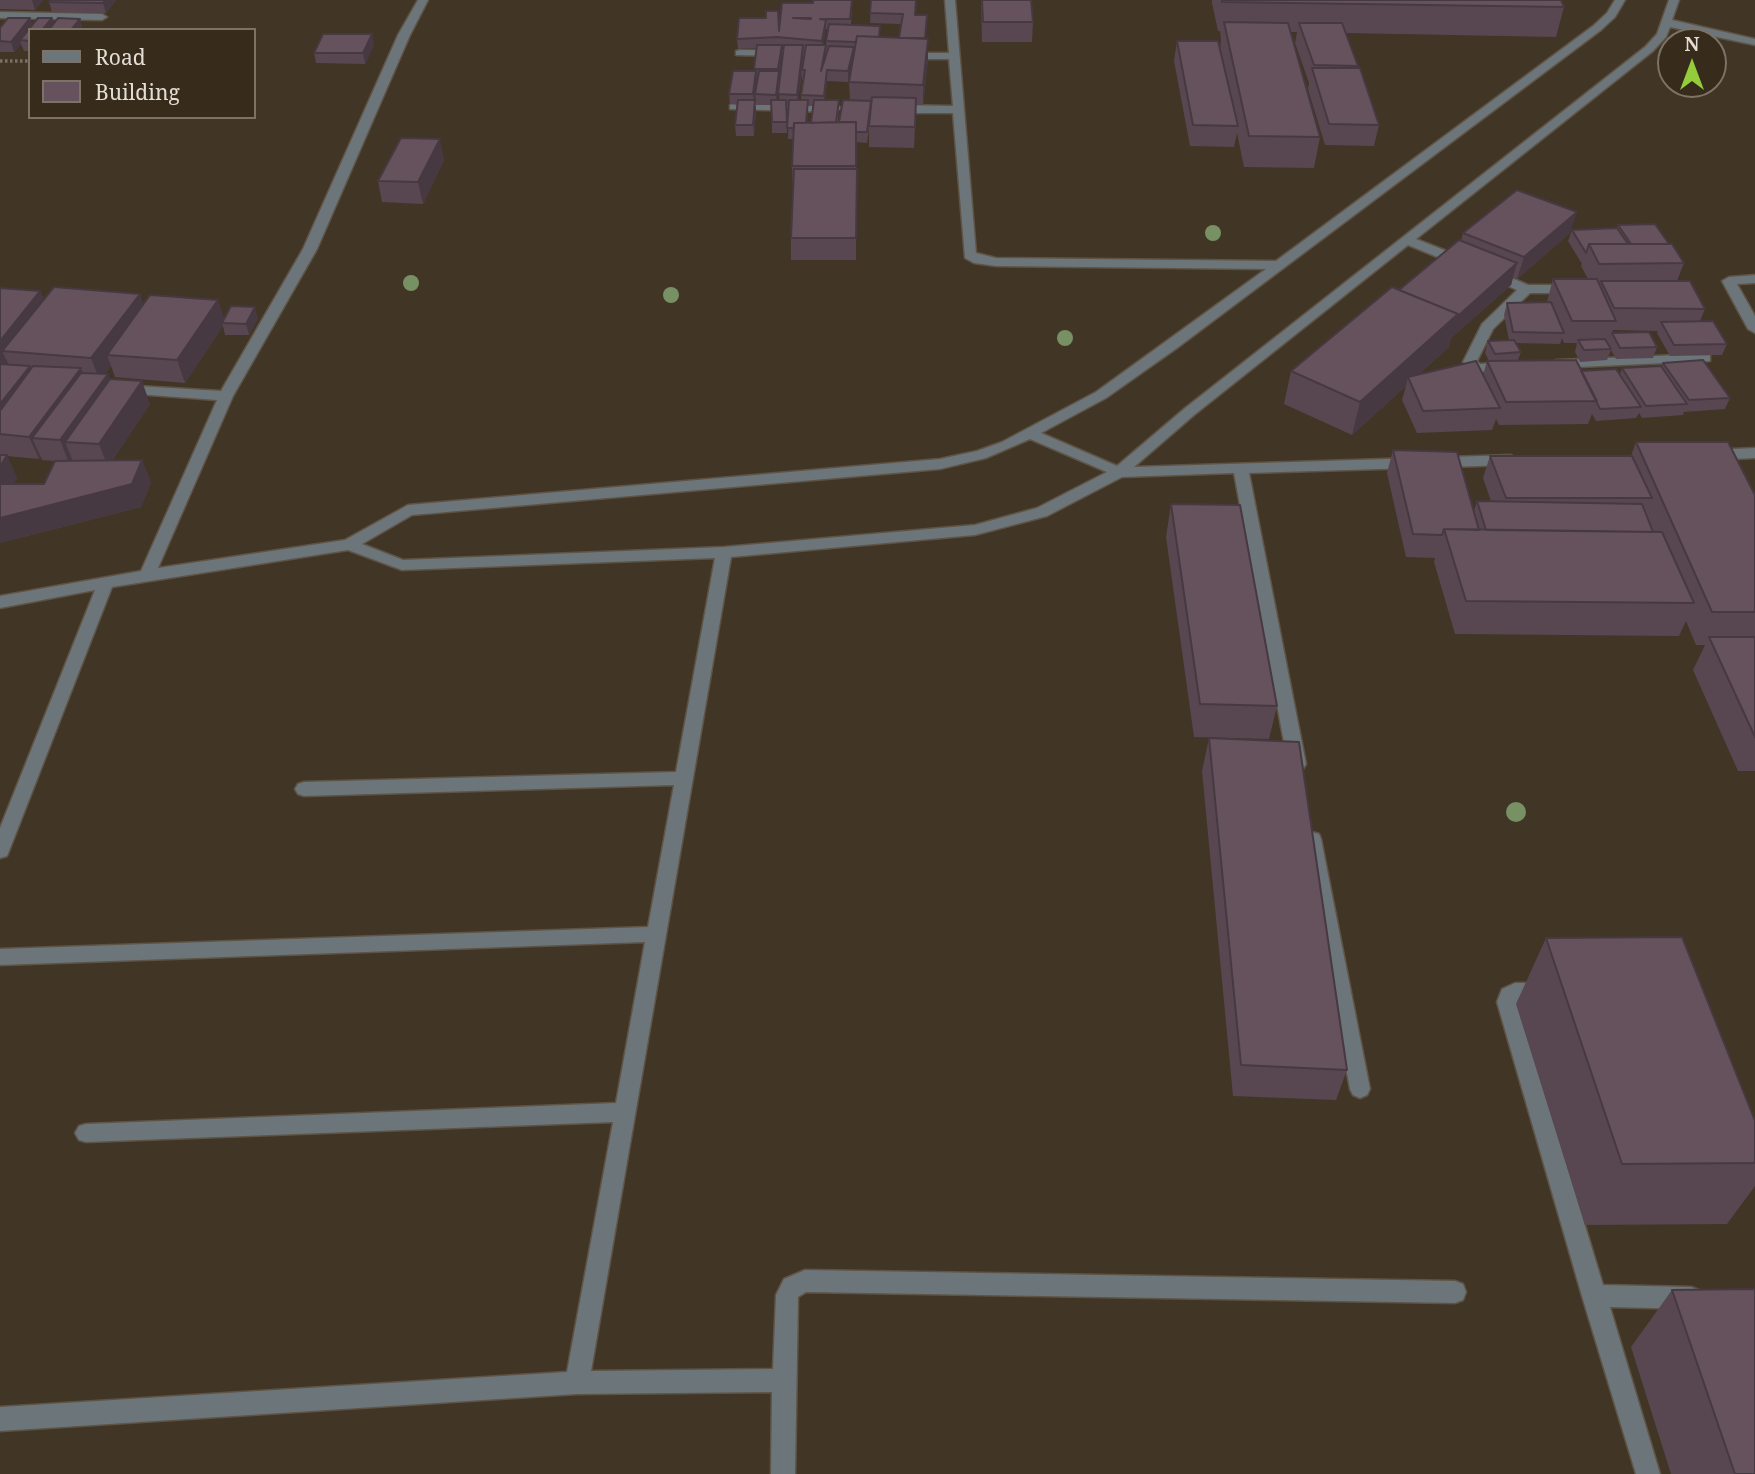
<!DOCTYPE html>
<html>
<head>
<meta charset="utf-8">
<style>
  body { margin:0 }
  #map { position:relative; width:1755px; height:1474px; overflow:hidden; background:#413526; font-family:"Noto Serif",serif }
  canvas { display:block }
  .legend { position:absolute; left:28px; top:28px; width:228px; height:91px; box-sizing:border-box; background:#372b1c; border:2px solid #7c7266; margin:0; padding:9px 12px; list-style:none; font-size:21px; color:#e4ddd4 }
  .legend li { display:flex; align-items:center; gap:14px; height:35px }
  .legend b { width:35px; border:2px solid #7c7266 }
  .north { position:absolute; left:1657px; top:28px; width:70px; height:70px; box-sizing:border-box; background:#372b1c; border:2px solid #7c7266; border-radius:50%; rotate:0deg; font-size:19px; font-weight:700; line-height:28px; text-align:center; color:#e4ddd4 }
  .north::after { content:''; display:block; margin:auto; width:24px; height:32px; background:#94cc3c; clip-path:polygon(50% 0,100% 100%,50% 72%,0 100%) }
</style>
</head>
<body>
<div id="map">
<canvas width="1755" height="1474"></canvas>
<ul class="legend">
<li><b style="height:9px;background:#6c757a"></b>Road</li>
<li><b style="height:19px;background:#66525d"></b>Building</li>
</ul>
<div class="north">N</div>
</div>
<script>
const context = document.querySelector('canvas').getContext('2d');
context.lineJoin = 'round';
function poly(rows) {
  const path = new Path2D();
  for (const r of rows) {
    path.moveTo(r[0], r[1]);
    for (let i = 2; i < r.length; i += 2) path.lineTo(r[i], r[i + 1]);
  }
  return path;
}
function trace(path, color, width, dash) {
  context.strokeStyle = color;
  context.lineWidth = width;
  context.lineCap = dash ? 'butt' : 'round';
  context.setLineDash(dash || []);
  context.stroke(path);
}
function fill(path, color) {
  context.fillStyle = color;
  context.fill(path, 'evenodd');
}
const path = poly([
  [0,61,30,61]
]);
const minor = poly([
  [418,0,428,0,410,35,317,249,233,396,158,568,345,540,408,505,940,459,977,451,1002,442,1096,392,1266,269,996,266,974,263,965,258,953,113,894,113,888,109,894,105,953,106,949,59,906,59,900,56,906,53,949,53,945,0,955,0,976,253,996,258,1276,261,1593,26,1607,13,1615,0,1625,0,1615,17,1601,30,1177,348,1106,398,1041,433,1117,466,1184,409,1645,47,1657,34,1669,0,1679,0,1672,20,1755,39,1755,45,1670,27,1666,37,1653,51,1416,239,1467,259,1467,265,1457,265,1408,245,1194,415,1134,467,1511,455,1518,460,1511,465,1249,473,1306,764,1303,769,1291,769,1288,764,1234,473,1122,477,1047,516,975,535,731,557,591,1371,773,1369,776,1295,784,1279,805,1270,1455,1281,1463,1284,1466,1292,1463,1300,1455,1303,806,1292,798,1297,795,1474,771,1474,772,1392,577,1394,0,1431,0,1407,567,1372,613,1122,86,1142,79,1140,75,1133,79,1126,86,1124,616,1103,645,942,0,965,0,949,648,927,674,785,304,796,298,794,295,789,298,784,304,782,676,772,715,558,402,570,348,550,112,587,9,851,7,856,0,858,0,828,95,590,0,608,0,596,141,571,217,400,122,393,115,389,122,385,221,391,303,249,398,35,418,0],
  [1030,439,1107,472,1037,508,975,525,724,547,403,560,362,544,412,515,940,469,986,458,1030,439],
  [0,12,102,14,107,17,102,20,0,18,0,12],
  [740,50,829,51,835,54,829,57,736,55,736,51,740,50],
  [734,103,835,104,841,108,835,112,730,109,730,105,734,103],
  [1491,269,1528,285,1571,285,1578,289,1571,293,1530,293,1493,329,1477,361,1480,364,1507,362,1514,366,1507,370,1477,372,1463,362,1482,324,1517,290,1486,276,1486,270,1491,269],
  [1755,275,1755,283,1737,284,1755,316,1755,333,1748,329,1722,281,1729,277,1755,275],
  [1705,354,1710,355,1710,361,1556,368,1549,364,1556,360,1705,354],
  [1755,448,1755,458,1710,460,1703,455,1710,450,1755,448],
  [1312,832,1319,834,1321,839,1370,1089,1367,1095,1360,1098,1353,1095,1350,1089,1303,839,1305,834,1312,832],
  [1515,983,1546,983,1553,985,1556,991,1553,997,1546,999,1518,999,1517,1002,1603,1285,1691,1287,1699,1290,1702,1298,1699,1306,1691,1309,1610,1307,1660,1474,1636,1474,1582,1296,1497,1002,1502,989,1515,983]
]);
const trees = [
  [1213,233,8],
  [411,283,8],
  [671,295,8],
  [1065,338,8],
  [1516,812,10]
];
const wall = poly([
  [0,0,43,0,35,10,0,9],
  [116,0,106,13,52,12,49,2],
  [852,0,851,25,880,37,899,38,901,24,870,23,871,0,916,15,927,25,925,38,928,59,923,105,916,105,914,148,869,147,869,128,867,143,856,142,856,260,791,260,791,238,793,188,792,166,793,139,788,139,789,105,786,105,787,133,772,133,772,105,756,105,755,94,758,80,757,80,754,100,756,110,754,136,736,136,735,125,737,105,730,104,729,94,754,71,757,48,738,49,737,39,779,27,813,3],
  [826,29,828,29,826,41,826,52,827,52,826,56,826,45,823,45],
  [782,48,784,48,779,100,777,100,782,56],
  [853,61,849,82,850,100,839,122,838,122,839,100,825,100,827,81,848,82],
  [802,72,802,80,803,80,801,100,798,100],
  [808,106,813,106,811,123,807,123],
  [981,0,1031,0,1033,22,1032,42,982,42],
  [1212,0,1561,0,1564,7,1556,37,1346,33,1358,66,1357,68,1379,125,1374,146,1325,145,1308,89,1309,83,1295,43,1297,32,1291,32,1320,137,1314,168,1244,167,1237,133,1234,147,1190,146,1174,61,1177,41,1220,49,1221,40,1220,31,1218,31,1212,3],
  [30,18,32,25,54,24,83,29,30,30,30,51,24,51,21,44,14,52,0,52,0,28],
  [374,45,365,64,316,63,314,53],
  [444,160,423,204,382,202,378,181],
  [1618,225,1669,244,1684,263,1677,281,1705,309,1700,321,1727,344,1722,355,1670,356,1657,333,1658,331,1613,330,1608,344,1612,333,1657,347,1653,358,1616,359,1611,350,1607,360,1580,362,1575,352,1577,343,1564,343,1562,338,1560,344,1516,343,1521,352,1518,360,1581,371,1620,374,1622,368,1662,367,1663,363,1730,398,1725,409,1684,412,1683,415,1642,418,1639,413,1636,418,1596,421,1592,414,1588,424,1499,425,1496,419,1492,430,1417,433,1402,400,1406,386,1352,435,1284,404,1291,371,1399,290,1461,241,1463,233,1570,233,1517,279,1513,278,1511,285,1451,338,1449,347,1418,375,1483,375,1487,361,1489,361,1485,353,1488,341,1509,340,1504,315,1507,303,1547,302,1553,279,1588,279,1581,266,1582,264,1568,241,1572,230,1617,228],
  [0,288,40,291,44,300,140,294,143,304,218,300,224,319,258,318,249,335,225,335,223,326,185,383,115,377,111,366,105,374,108,374,109,379,150,404,112,461,142,460,151,483,141,507,0,543],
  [7,456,39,459,41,457,42,460,55,461,44,484,13,484,17,478],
  [1636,442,1755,495,1755,771,1738,771,1693,670,1705,645,1696,645,1686,621,1679,636,1455,634,1434,562,1435,558,1406,557,1387,473,1393,450,1474,511,1477,501,1491,501,1483,478,1490,456,1631,456],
  [1171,504,1277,706,1269,739,1194,737,1166,537],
  [1209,738,1347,1070,1336,1100,1233,1096,1202,771],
  [1546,938,1755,1121,1755,1186,1727,1224,1585,1225,1516,1004],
  [1672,1290,1755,1474,1671,1474,1631,1347]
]);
const shadedWall = poly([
  [32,0,43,0,35,10],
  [105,0,116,0,106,13,103,3],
  [30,18,33,29,20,40,21,44,14,52,11,42],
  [52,18,55,28,54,30,42,30],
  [80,19,83,30,71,30],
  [826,20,826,30,822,52,822,41],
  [372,34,374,45,365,64,363,53],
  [928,39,928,59,923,105,923,85],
  [782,45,782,56,776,105,776,95],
  [803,45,803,56,798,105,797,95],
  [854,47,854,58,848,82,848,71],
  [827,70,827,81,824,106,824,96],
  [756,71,757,81,754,105,753,94],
  [755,100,756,110,754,136,753,125],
  [440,139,444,160,423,204,418,182],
  [1577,212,1570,233,1517,279,1524,257],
  [1517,263,1511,285,1451,338,1449,347,1410,382,1408,377,1406,386,1352,435,1360,402],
  [40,291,49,313,2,351,9,365,0,364,0,341],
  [140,294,148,316,107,355,111,366,100,381,91,358],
  [218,300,225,322,222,323,223,326,185,383,177,360],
  [255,307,258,318,249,335,246,324],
  [30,366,39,389,0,434,0,404],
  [81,368,89,391,32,438,41,457,39,459,29,437],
  [108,374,116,397,65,442,72,459,69,463,60,440],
  [142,381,150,404,108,467,99,444],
  [7,455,17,478,0,508,0,467],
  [142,460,151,483,141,507,0,543,0,518]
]);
const building = poly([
  [50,0,105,0,103,3,49,2,50,0],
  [813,0,852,0,850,19,820,19,826,20,822,41,777,37,737,39,739,18,766,18,766,11,778,11,779,31,782,3,813,3,813,0],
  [793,18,811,18,811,19,793,18],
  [871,0,916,0,915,15,927,15,925,38,899,38,903,14,870,13,871,0],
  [982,0,1031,0,1033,22,983,22,982,0],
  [1222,0,1561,0,1564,7,1222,2,1222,0],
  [8,18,30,18,11,42,0,41,0,28,8,18],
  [38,18,52,18,42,30,30,30,30,41,20,40,38,18],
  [58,18,80,19,71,30,49,30,58,18],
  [1224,22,1288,23,1320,137,1249,136,1224,22],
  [1299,23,1342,23,1358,66,1314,65,1299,23],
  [829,24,880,26,879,37,857,36,856,42,826,41,829,24],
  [323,34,372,34,363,53,314,53,323,34],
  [857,36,928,39,923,85,849,82,857,36],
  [1177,41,1218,41,1238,126,1193,125,1177,41],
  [757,45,782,45,778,69,754,69,757,45],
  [784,45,803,45,797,95,778,94,784,45],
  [806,45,826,45,821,71,829,46,854,47,848,71,827,70,824,96,801,95,805,70,802,70,806,45],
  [1312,68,1360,68,1379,125,1329,124,1312,68],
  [733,71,756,71,753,94,729,94,733,71],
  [759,71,779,71,776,95,755,94,759,71],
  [872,97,916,98,915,127,869,126,872,97],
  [738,100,755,100,753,125,735,125,738,100],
  [771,100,786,100,787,122,772,122,771,100],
  [789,100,808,100,806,123,794,123,794,128,787,128,789,100],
  [814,100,839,100,836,122,811,123,814,100],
  [843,100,871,101,867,132,856,132,856,122,839,122,843,100],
  [856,122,856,166,792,166,794,123,856,122],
  [401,138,440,139,418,182,378,181,401,138],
  [794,169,857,169,856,238,791,238,794,169],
  [1517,190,1577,212,1524,257,1463,233,1517,190],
  [1655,224,1669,244,1631,244,1618,225,1655,224],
  [1617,228,1628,244,1589,244,1586,253,1572,230,1617,228],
  [1459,240,1517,263,1458,316,1458,314,1399,290,1459,240],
  [1589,244,1672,244,1684,263,1599,264,1589,244],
  [1553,279,1597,279,1616,321,1572,321,1553,279],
  [1601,281,1690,281,1705,309,1614,308,1601,281],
  [54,287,140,294,91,358,2,351,54,287],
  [1392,287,1458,314,1360,402,1291,371,1392,287],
  [0,288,40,291,0,341,0,288],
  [150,295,218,300,177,360,107,355,150,295],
  [1551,302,1564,333,1513,332,1507,303,1551,302],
  [231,306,255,307,246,324,222,323,231,306],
  [1713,321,1727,344,1674,345,1661,322,1713,321],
  [1649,332,1657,347,1620,348,1612,333,1649,332],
  [1605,339,1611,349,1584,350,1578,340,1605,339],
  [1514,340,1521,352,1495,354,1488,341,1514,340],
  [1576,360,1597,401,1506,402,1487,361,1576,360],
  [1703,360,1730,398,1689,400,1663,363,1703,360],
  [1476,361,1500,408,1423,411,1408,377,1476,361],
  [0,364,30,366,0,404,0,364],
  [33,366,81,368,29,437,0,434,0,411,33,366],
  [1661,366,1687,404,1646,406,1622,368,1661,366],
  [1616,369,1641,407,1600,409,1581,371,1616,369],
  [81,373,108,374,60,440,32,438,81,373],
  [110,379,142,381,99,444,65,442,110,379],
  [1636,442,1728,442,1755,495,1755,612,1712,612,1636,442],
  [1393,450,1457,452,1479,530,1444,529,1442,535,1413,534,1393,450],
  [0,455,7,455,0,467,0,455],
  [1490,456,1632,456,1652,498,1506,498,1490,456],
  [142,460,132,484,0,518,0,484,44,484,55,461,142,460],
  [1477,501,1642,504,1653,532,1486,530,1477,501],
  [1171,504,1240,505,1277,706,1200,704,1171,504],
  [1444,529,1662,532,1694,603,1466,601,1444,529],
  [1709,637,1755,637,1755,737,1709,637],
  [1209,738,1299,742,1347,1070,1241,1065,1209,738],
  [1682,937,1755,1121,1755,1163,1622,1164,1546,938,1682,937],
  [1755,1289,1755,1474,1735,1474,1672,1290,1755,1289]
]);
trace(minor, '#5e5345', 3);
trace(path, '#7a7063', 3.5, [2.5, 2.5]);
fill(minor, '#6c757a');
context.fillStyle = '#779064';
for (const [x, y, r] of trees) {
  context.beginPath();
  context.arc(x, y, r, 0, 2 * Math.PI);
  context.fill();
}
fill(wall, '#584750');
fill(shadedWall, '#473941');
fill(building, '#66525d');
trace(building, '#473941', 2);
</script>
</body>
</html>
